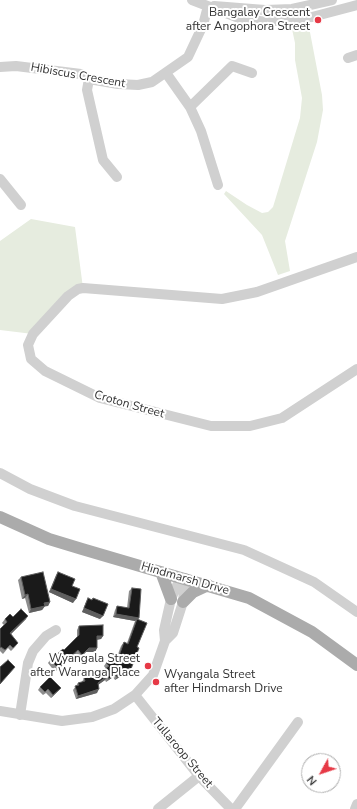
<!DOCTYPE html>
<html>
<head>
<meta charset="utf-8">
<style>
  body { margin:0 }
  #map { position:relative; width:357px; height:809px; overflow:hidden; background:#fff; font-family:"Nunito Sans",sans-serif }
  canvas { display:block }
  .north { position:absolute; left:301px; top:753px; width:40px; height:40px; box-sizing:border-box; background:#fff; border:1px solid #adadad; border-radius:50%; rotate:230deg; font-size:11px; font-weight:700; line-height:16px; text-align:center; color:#333 }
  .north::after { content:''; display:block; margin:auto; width:14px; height:18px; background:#e63946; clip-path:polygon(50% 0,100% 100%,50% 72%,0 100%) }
</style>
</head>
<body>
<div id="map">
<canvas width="357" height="809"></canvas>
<div class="north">N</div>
</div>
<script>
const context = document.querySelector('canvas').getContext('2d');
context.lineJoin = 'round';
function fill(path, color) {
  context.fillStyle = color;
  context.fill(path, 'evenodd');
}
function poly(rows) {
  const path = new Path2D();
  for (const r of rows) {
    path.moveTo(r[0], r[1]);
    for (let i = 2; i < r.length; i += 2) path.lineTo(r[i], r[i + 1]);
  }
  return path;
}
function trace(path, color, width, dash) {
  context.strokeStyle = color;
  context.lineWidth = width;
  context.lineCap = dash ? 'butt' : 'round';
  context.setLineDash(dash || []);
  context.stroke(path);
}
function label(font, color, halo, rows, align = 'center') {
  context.font = font + ' "Nunito Sans",sans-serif';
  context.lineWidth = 4;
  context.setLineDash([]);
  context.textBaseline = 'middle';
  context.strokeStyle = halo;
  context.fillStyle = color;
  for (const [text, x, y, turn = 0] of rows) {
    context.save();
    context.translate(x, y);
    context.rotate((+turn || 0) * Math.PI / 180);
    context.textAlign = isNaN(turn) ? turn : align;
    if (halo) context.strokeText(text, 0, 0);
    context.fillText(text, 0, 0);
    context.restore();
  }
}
const green = poly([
  [309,27,322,95,323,110,317,142,285,241,290,271,278,275,262,235,224,194,226,191,247,205,262,213,268,212,273,207,300,118,302,98,295,60,295,43,292,29],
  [31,219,75,227,83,288,33,334,0,330,0,241]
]);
const minor = poly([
  [192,0,239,18,266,22,312,17,357,5],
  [214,6,265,10,292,9,332,0],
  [348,58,357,55],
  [0,67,16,66,81,74,89,79,118,84,138,85,152,82,188,57,203,25,208,6],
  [166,73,190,107,201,131,218,185],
  [89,79,87,90,103,160,117,177],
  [190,107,232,66,252,73],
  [0,179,21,205],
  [357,257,257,292,222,299,83,288,78,289,68,296,33,334,28,345,31,359,45,371,100,398,211,426,250,426,282,418,357,369],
  [0,473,30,489,75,506,244,550,314,582,357,612],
  [165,641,164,630,171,599,178,583,185,578],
  [135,695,199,776,231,809],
  [0,711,62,721,92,717,114,709,135,695,153,675,165,641,173,633,183,602,185,578],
  [20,715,28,663,33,651,46,636,56,630],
  [158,809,199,776],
  [235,809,298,722],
  [355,809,357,804]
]);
const major = poly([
  [0,517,49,539,82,549,249,598,312,632,357,665],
  [161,572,171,599],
  [183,602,193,592,208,585]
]);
const wall = poly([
  [58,572,72,586,73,603,49,592,56,575],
  [21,577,50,602,48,606,45,606,42,610,29,613,25,598,22,599,18,580],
  [132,588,139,618,138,619,137,647,128,673,127,672,115,680,113,677,106,682,105,680,98,685,97,693,76,699,73,690,78,683,82,682,84,678,98,674,106,669,104,666,106,663,115,662,121,646,124,642,127,643,135,621,113,617,115,610,117,606,127,608,129,591],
  [88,598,92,600,93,598,100,619,82,612,86,602],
  [13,617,26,619,11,634,18,643,15,647,11,651,8,648,3,654,0,651,0,629,4,625,2,623,5,619],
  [79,626,103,636,101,639,97,640,97,648,95,652,86,652,80,658,75,654,55,672,48,663,50,660,64,650,77,637,77,630],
  [40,687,61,688,51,698,46,693,43,695,38,690]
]);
const shadedWall = poly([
  [51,589,76,599,73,603,49,592],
  [28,594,25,598,22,599,25,595],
  [50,602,48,606,42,607,44,603],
  [45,606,42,610,29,613,31,609],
  [84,608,103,616,100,619,82,612],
  [116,614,139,618,136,621,137,619,135,621,113,617],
  [28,616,26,619,8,637,10,633],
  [97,636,103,636,101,639,94,640],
  [89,648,97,648,95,652,86,652,80,658],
  [78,650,75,654,55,672,58,668],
  [129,668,131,669,128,673,127,672,115,680,117,677],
  [115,674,113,677,106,682,109,679],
  [107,676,105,680,95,687,98,683],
  [61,688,51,698,53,695],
  [99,689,97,693,76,699,78,696]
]);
const building = poly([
  [43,572,50,602,44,603,45,606,31,609,28,594,25,595,21,577,43,572],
  [58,572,75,579,72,586,80,589,76,599,51,589,58,572],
  [132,588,141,589,139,618,116,614,117,606,129,608,132,588],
  [88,598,92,600,93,598,108,604,103,616,84,608,88,598],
  [21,609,28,616,10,633,18,643,13,648,10,645,5,650,1,647,0,648,0,629,7,622,5,619,10,614,13,617,21,609],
  [137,619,147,623,137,647,139,648,131,669,129,668,117,677,115,674,109,679,107,676,98,683,99,689,78,696,75,686,79,685,78,683,85,681,84,678,98,674,109,666,106,663,112,658,116,664,124,642,128,644,137,619],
  [103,625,103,636,97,636,97,648,89,648,82,655,78,650,58,668,50,660,63,649,64,650,79,635,79,626,103,625],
  [8,660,15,667,0,684,0,667,8,660],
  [50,677,61,688,53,695,48,689,45,692,40,687,50,677]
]);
const markers = [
  [318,20,4,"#e63946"],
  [148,666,4,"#e63946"],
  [156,682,4,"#e63946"]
];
const poiNames = [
  ["Bangalay Crescent",310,13],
  ["after Angophora Street",310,27],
  ["Wyangala Street",140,659],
  ["after Waranga Place",140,673],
  ["Wyangala Street",164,675,"left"],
  ["after Hindmarsh Drive",164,689,"left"]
];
const streetNames = [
  ["Hibiscus Crescent",78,76,10],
  ["Croton Street",129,405,16],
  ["Hindmarsh Drive",185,579,16],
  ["Tullaroop Street",182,753,50]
];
fill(green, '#e6ecdf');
trace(minor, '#d0d0d0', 10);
trace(major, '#ababab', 12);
fill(wall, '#8c8c8c');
fill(shadedWall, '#5f5f5f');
fill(building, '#1a1a1a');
trace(building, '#5f5f5f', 1);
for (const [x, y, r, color] of markers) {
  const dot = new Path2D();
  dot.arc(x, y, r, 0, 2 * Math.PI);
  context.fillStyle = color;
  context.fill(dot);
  trace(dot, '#fff', 1.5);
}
label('12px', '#333', '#fff', poiNames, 'right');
label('12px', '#333', '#fff', streetNames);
</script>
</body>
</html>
